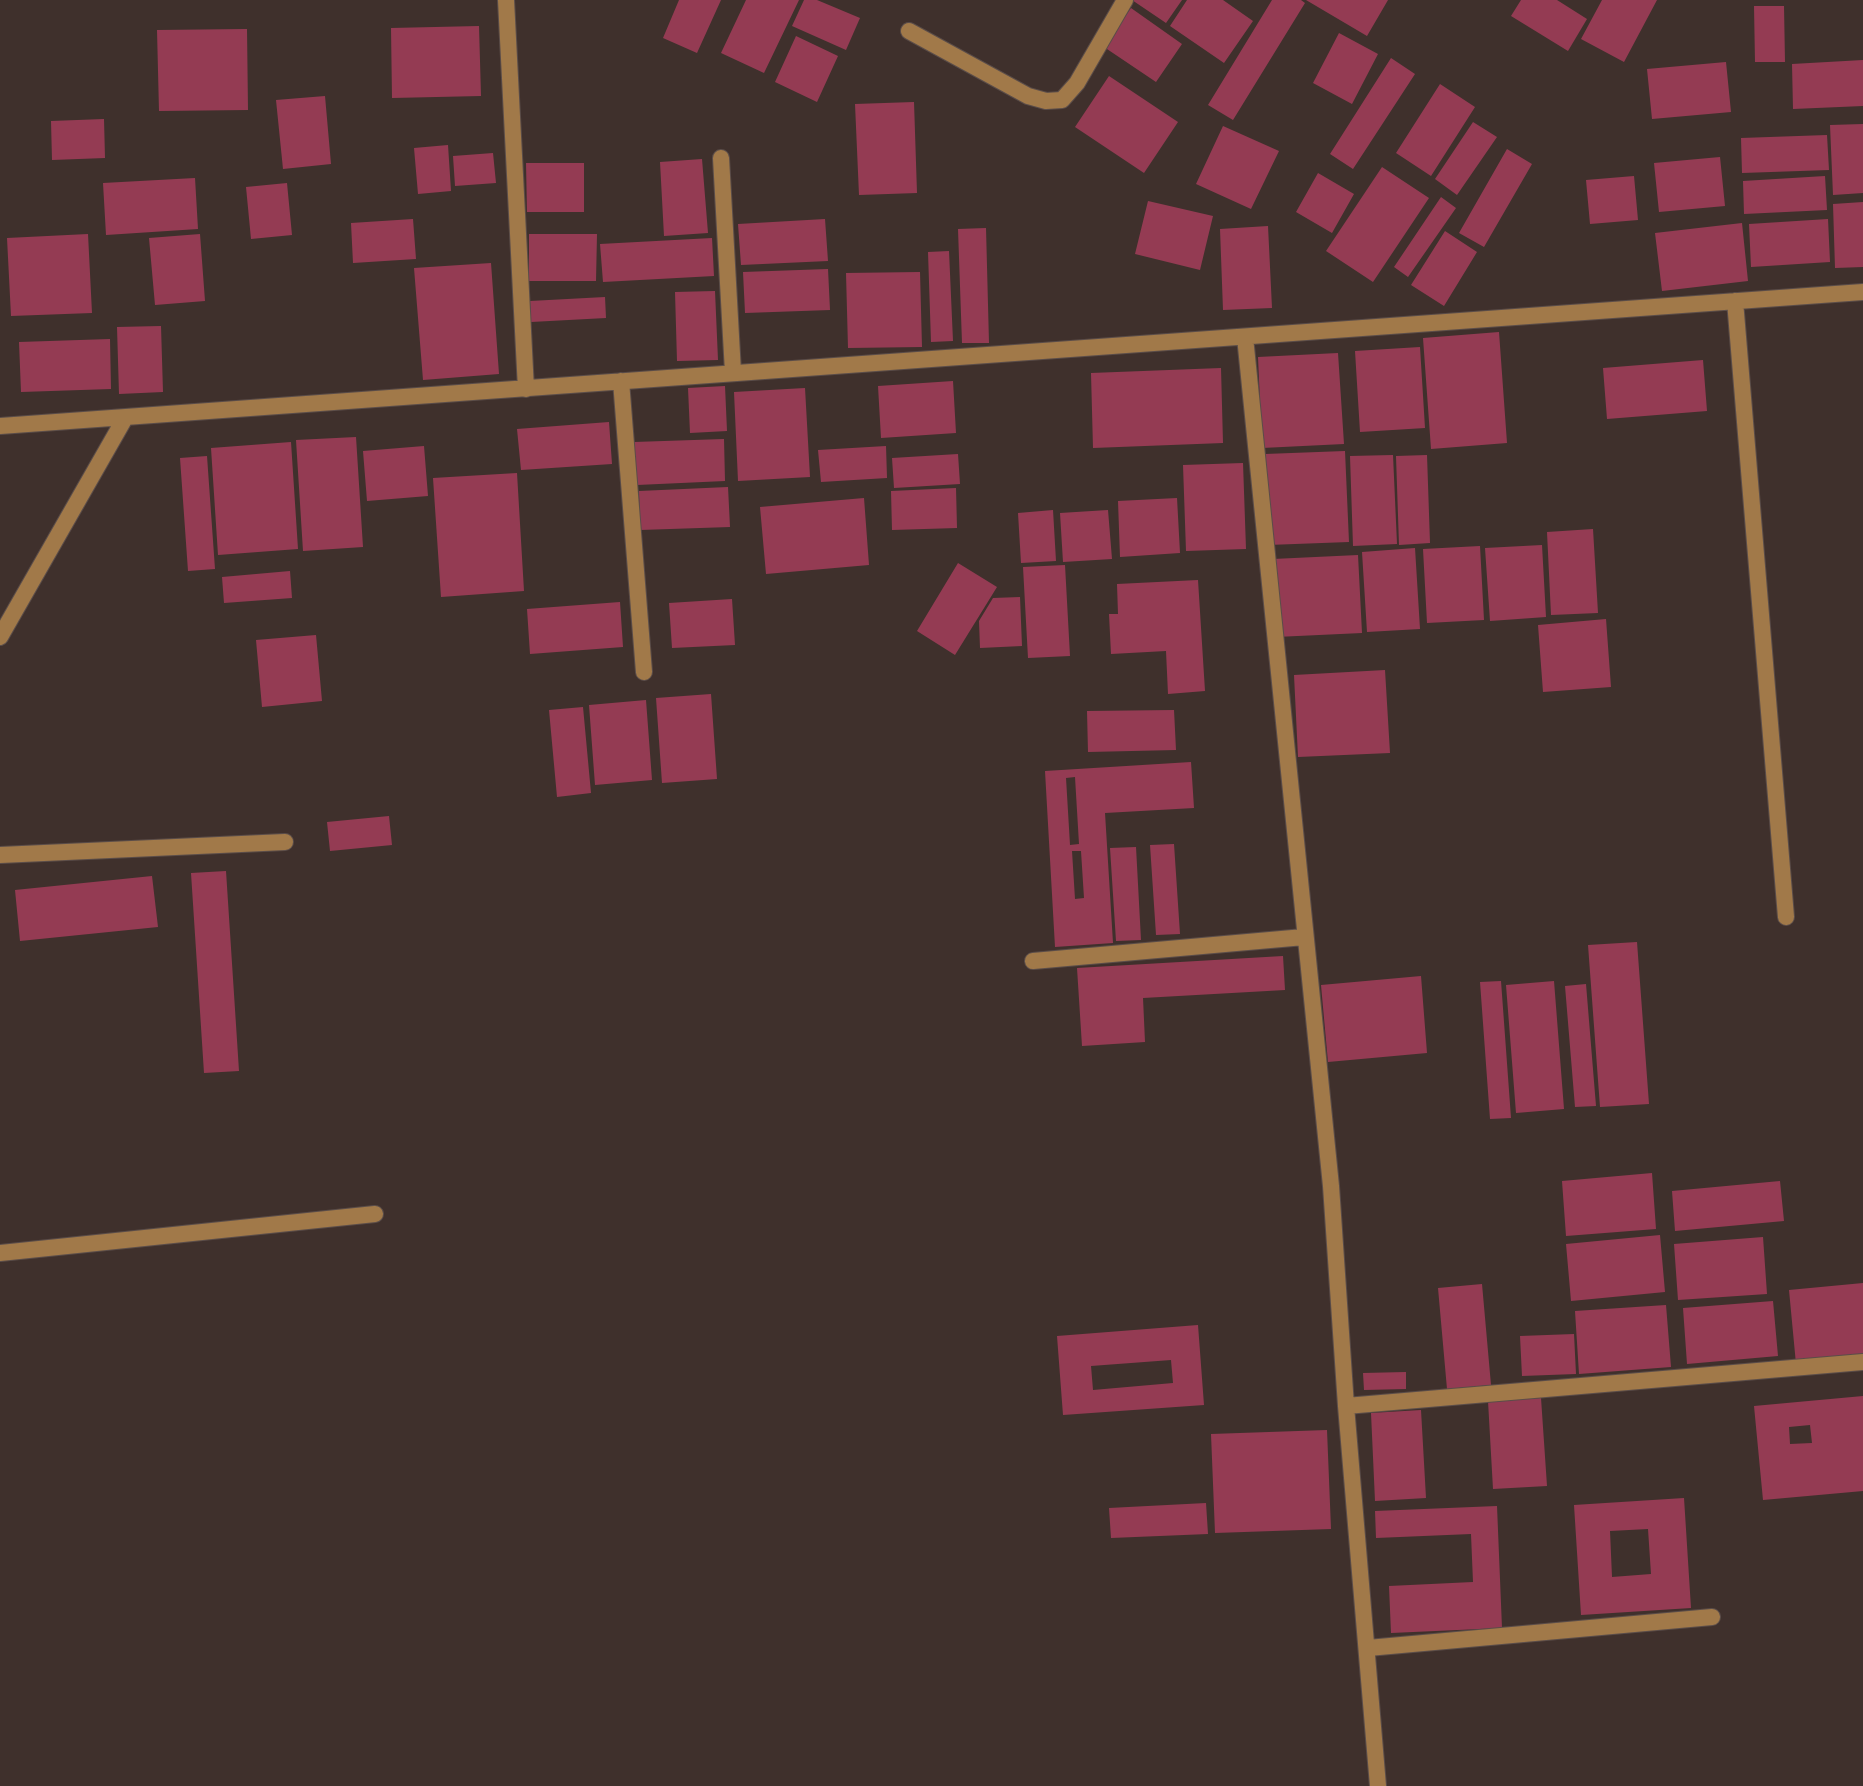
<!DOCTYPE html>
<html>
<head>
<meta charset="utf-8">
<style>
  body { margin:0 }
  canvas { display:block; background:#3f302c }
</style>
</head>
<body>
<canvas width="1863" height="1786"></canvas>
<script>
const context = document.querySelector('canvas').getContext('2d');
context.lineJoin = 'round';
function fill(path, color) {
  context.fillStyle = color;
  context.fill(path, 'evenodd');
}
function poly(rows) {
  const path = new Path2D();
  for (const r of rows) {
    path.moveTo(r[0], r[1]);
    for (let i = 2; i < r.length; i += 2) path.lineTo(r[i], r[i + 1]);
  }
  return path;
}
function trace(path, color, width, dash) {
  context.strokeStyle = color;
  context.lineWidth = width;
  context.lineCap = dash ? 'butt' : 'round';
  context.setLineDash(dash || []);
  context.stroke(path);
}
const building = poly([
  [679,0,721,0,697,53,663,38],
  [746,0,799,0,764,73,721,53],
  [804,0,817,0,860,18,846,50,792,26],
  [1132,0,1182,0,1166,23],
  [1187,0,1223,0,1253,21,1224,63,1170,26],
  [1272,0,1301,0,1305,3,1233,120,1208,105],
  [1306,0,1388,0,1367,36],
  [1521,0,1557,0,1587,19,1568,51,1511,16],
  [1602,0,1657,0,1624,62,1581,39],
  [1754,6,1784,6,1785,62,1755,62],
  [1131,8,1182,44,1156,82,1104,47],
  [479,26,481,96,392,98,391,28],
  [247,29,248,110,159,111,157,30],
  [1339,33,1378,54,1352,104,1313,83],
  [796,36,838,56,817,102,775,82],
  [1391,58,1415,74,1353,169,1330,154],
  [1863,60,1863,106,1793,109,1792,64],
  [1726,62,1731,112,1652,119,1647,69],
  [1109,76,1178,122,1144,173,1075,127],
  [1440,84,1475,107,1431,176,1396,153],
  [325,96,331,164,283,169,276,100],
  [914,102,917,193,859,195,855,104],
  [104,119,105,158,52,160,51,121],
  [1473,122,1497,137,1457,195,1435,179],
  [1863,124,1863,193,1833,195,1830,125],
  [1223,126,1279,151,1251,209,1196,184],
  [1827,135,1829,170,1742,173,1741,138],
  [448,145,451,191,418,194,414,148],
  [1507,149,1532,164,1484,247,1459,233],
  [493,153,496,183,455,186,453,156],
  [1720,157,1725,206,1659,212,1654,163],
  [702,159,708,233,664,236,660,162],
  [526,163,584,163,584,212,527,212],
  [1382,167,1429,198,1373,282,1326,251],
  [1318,173,1354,194,1332,233,1296,212],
  [1634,176,1638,220,1590,224,1586,180],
  [1825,176,1827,210,1744,214,1743,181],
  [195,178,198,229,106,235,103,183],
  [287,183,292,235,251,239,246,187],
  [1441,197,1456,208,1408,277,1394,267],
  [1148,201,1213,216,1200,270,1135,254],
  [1863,202,1863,267,1835,268,1833,204],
  [413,219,416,259,353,263,351,223],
  [825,219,828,261,741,265,738,224],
  [1828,219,1830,262,1751,267,1749,224],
  [1742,223,1748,281,1662,291,1655,233],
  [1268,226,1272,308,1223,310,1220,229],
  [986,228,989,343,962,343,958,229],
  [1445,231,1477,252,1444,306,1411,285],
  [88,234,92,313,11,316,7,238],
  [200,234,205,301,155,305,149,238],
  [529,234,597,234,596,281,529,281],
  [712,238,714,276,603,282,600,244],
  [949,251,953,341,931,342,928,252],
  [491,263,499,374,423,380,414,268],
  [828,269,830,310,745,313,743,272],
  [920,272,922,347,848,348,846,273],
  [715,291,718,360,677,361,675,292],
  [605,297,606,318,531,322,530,301],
  [161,326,163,392,119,394,117,327],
  [1499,332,1507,443,1431,449,1423,338],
  [110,339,111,389,21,392,19,342],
  [1420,347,1425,428,1360,432,1355,351],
  [1338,353,1344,444,1262,448,1258,357],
  [1703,360,1707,411,1607,419,1603,368],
  [1221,368,1223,443,1093,448,1091,373],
  [953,381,956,433,881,438,878,386],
  [725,386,727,431,690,433,688,388],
  [805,388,810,477,738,481,734,392],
  [609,422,612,464,521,470,517,429],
  [356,437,363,547,303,551,296,440],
  [724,439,725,481,637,485,634,442],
  [291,442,298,549,218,555,211,448],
  [424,446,428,496,367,501,363,451],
  [886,446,887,478,821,482,818,450],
  [1345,451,1349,542,1268,545,1265,454],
  [958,454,960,484,894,488,892,458],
  [1393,455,1397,544,1353,546,1350,456],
  [1427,455,1430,543,1399,545,1396,456],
  [207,456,215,569,188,571,180,458],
  [1243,463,1246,549,1186,551,1183,465],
  [517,473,524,591,441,597,433,478],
  [728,487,730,527,640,530,639,491],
  [956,488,957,528,892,530,891,491],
  [864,498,869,565,766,574,760,507],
  [1177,498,1180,553,1120,557,1118,501],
  [1053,510,1056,561,1021,563,1018,513],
  [1108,510,1112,559,1063,562,1060,513],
  [1593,529,1598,613,1551,615,1547,532],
  [1542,545,1546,617,1490,621,1485,548],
  [1480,546,1484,620,1427,623,1423,549],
  [1415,548,1420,629,1367,632,1362,552],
  [1358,555,1362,633,1276,637,1273,559],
  [958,563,997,587,955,655,917,631],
  [1065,565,1070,656,1028,658,1023,567],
  [290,571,292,598,224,603,222,577],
  [1198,580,1205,691,1168,694,1166,651,1111,654,1109,614,1118,614,1117,584],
  [1020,597,1022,646,980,648,979,621,993,598],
  [732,599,735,645,672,648,669,603],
  [620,602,623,647,530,654,527,609],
  [1606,619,1611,687,1543,692,1538,625],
  [316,635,322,701,262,707,256,640],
  [1385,670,1390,753,1298,757,1294,675],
  [711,694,717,779,662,783,656,698],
  [646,700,652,780,595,785,589,705],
  [583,707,591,793,557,797,549,710],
  [1174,710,1176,750,1088,752,1087,711],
  [1191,762,1194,808,1105,813,1113,943,1055,947,1045,771],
  [1075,777,1079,844,1070,845,1066,778],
  [1072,851,1081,851,1084,898,1075,899],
  [389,816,392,845,330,851,327,822],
  [1174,844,1180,934,1156,935,1150,845],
  [1136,847,1141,940,1116,941,1110,848],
  [226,871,239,1071,204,1073,191,873],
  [152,876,158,927,20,941,15,890],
  [1637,942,1649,1104,1600,1107,1588,945],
  [1283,956,1285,990,1143,998,1145,1042,1082,1046,1077,968],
  [1421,976,1427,1053,1328,1062,1321,985],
  [1501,981,1511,1118,1490,1119,1480,982],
  [1554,981,1564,1109,1516,1113,1506,985],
  [1586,984,1596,1106,1575,1107,1565,986],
  [1652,1173,1656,1229,1566,1236,1562,1181],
  [1780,1181,1784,1221,1675,1231,1672,1191],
  [1660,1235,1665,1292,1571,1301,1566,1244],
  [1763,1237,1767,1294,1678,1300,1674,1244],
  [1863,1283,1863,1358,1796,1364,1789,1290],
  [1482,1284,1491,1385,1447,1389,1438,1288],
  [1773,1301,1778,1356,1687,1364,1683,1308],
  [1666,1305,1671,1367,1579,1374,1575,1311],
  [1198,1325,1204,1405,1063,1415,1057,1336],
  [1171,1360,1173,1383,1093,1390,1091,1366],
  [1574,1334,1576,1374,1522,1376,1520,1336],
  [1406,1372,1406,1389,1364,1390,1363,1373],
  [1863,1396,1863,1491,1763,1500,1754,1406],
  [1810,1425,1812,1443,1790,1444,1789,1427],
  [1541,1398,1547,1486,1493,1489,1488,1401],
  [1421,1410,1426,1498,1375,1501,1371,1413],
  [1327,1430,1331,1529,1215,1533,1211,1434],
  [1684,1498,1691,1608,1581,1615,1574,1505],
  [1648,1529,1651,1574,1612,1577,1610,1531],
  [1206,1503,1208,1534,1111,1538,1109,1508],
  [1497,1506,1502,1628,1391,1633,1389,1586,1473,1582,1471,1534,1376,1538,1375,1511]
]);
const lane = poly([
  [0,855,285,842],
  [0,1253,375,1214]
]);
const street = poly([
  [506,0,526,389],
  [909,31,1028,96,1046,101,1062,100,1077,83,1125,0],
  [721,158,733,372],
  [1735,301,1786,917],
  [1245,337,1331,1186,1346,1406,1378,1786],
  [621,381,644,672],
  [0,426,1863,292],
  [0,637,125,418],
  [1033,961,1304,937],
  [1346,1406,1863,1362],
  [1368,1648,1712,1617]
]);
fill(building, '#943b53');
trace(lane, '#5b4d49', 18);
trace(street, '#5b4d49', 18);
trace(lane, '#a17949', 16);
trace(street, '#a17949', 16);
</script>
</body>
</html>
